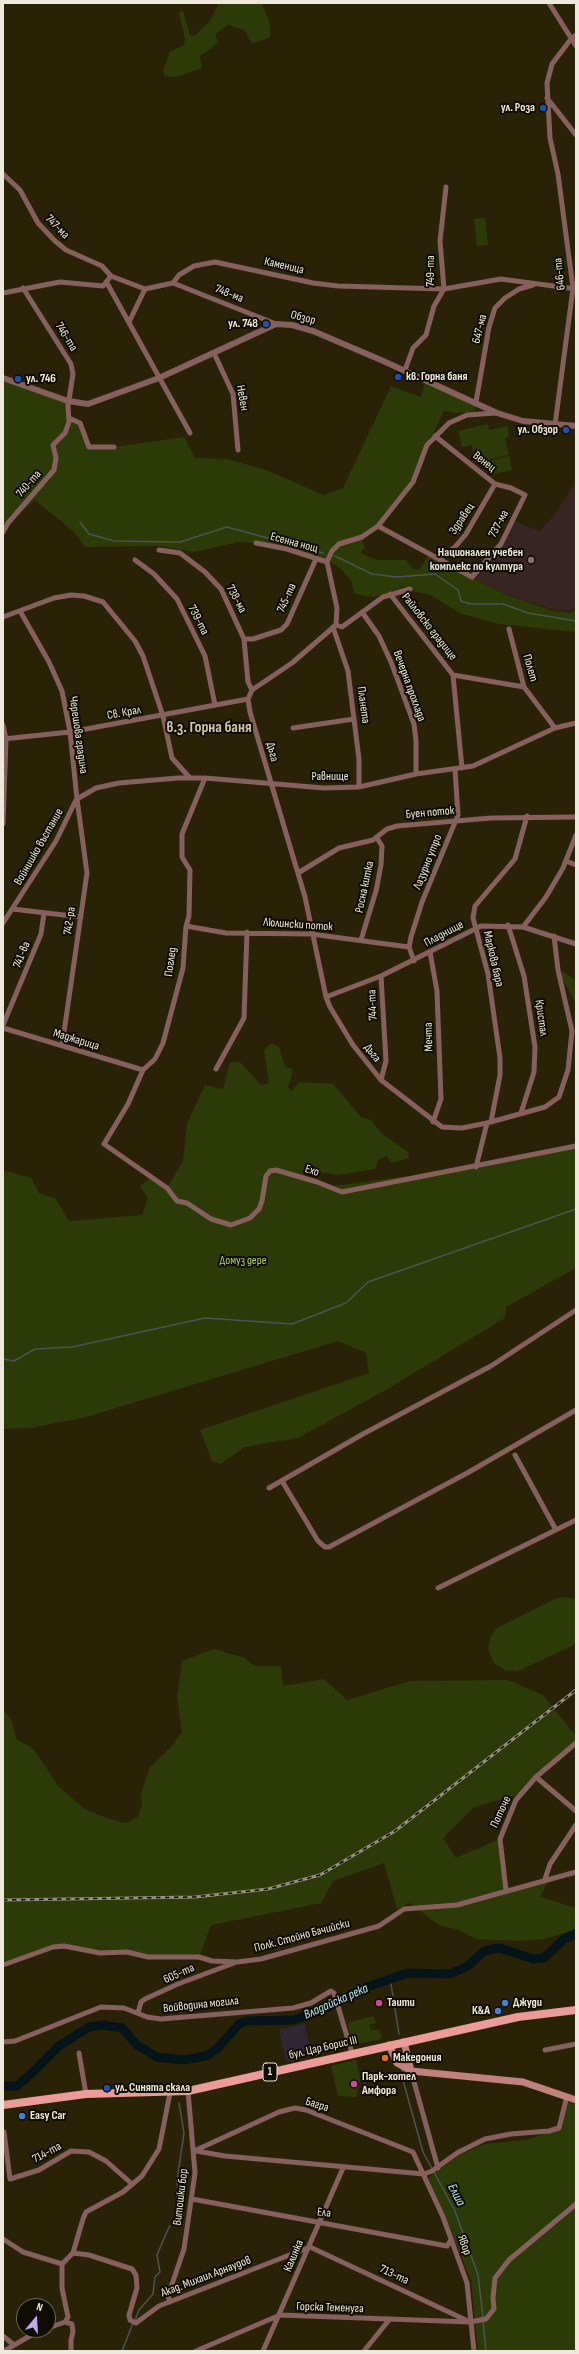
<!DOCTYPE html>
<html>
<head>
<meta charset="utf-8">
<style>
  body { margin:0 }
  #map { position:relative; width:579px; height:2354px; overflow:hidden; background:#2a2207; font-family:"Sofia Sans Condensed",sans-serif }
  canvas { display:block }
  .frame { position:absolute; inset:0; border:4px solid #eee9da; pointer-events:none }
  .north { position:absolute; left:16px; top:2298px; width:40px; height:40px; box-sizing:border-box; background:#0f0c03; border:1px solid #686459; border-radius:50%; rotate:18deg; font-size:11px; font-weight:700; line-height:16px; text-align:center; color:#eee9da }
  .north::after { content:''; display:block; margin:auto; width:14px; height:18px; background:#bfa9f4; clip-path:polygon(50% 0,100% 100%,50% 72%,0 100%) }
</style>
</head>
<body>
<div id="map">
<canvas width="579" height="2354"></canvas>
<div class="frame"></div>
<div class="north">N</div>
</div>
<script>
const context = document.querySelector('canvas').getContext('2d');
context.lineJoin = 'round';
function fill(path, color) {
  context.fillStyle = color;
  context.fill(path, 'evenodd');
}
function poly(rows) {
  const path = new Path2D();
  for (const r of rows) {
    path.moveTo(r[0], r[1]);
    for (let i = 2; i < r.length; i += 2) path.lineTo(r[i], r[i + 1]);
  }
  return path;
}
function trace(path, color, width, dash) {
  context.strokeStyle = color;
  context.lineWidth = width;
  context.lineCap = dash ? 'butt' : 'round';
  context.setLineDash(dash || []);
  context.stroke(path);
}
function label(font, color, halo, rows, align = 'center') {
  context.font = font + ' "Sofia Sans Condensed",sans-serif';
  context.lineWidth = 4;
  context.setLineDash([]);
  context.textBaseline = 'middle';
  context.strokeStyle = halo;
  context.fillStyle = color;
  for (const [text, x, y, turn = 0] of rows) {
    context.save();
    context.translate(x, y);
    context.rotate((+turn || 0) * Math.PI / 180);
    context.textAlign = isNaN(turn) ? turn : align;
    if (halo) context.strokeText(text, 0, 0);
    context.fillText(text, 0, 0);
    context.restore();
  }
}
const commercial = poly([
  [305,2024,312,2056,286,2062,279,2029]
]);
const education = poly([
  [576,482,576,607,570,611,555,610,507,595,472,577,501,544,513,521,540,531,554,515]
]);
const green = poly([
  [219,3,262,3,270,24,270,37,252,44,244,30,228,25,215,34,218,43,200,56,202,68,180,76,165,77,163,70,170,52,184,45,185,39,179,12,183,11,190,35,194,36,210,21],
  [485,218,488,245,477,246,474,219],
  [3,378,68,401,69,418,80,423,89,447,114,447,184,437,195,458,227,459,269,471,323,495,343,488,391,386,421,397,426,379,450,394,476,407,475,411,456,413,444,411,433,434,425,443,410,485,378,526,361,537,365,548,361,551,362,554,377,560,406,560,413,569,419,570,429,555,506,595,551,610,570,613,576,610,576,632,499,624,462,614,428,594,411,591,404,587,374,597,355,594,351,581,342,570,330,562,332,553,341,544,349,541,339,544,335,547,327,562,260,543,238,542,194,552,158,546,85,547,74,532,35,500,8,523,3,523],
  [488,424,489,430,507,426,509,436,505,438,509,455,476,462,472,445,462,447,458,431],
  [509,456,512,470,491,475,488,461],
  [563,971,576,981,576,1003,559,973],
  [271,1043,279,1047,285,1067,293,1069,288,1088,292,1091,299,1082,333,1084,361,1117,371,1120,381,1133,408,1152,409,1158,391,1163,387,1156,379,1159,375,1169,338,1175,309,1170,304,1175,316,1185,333,1186,476,1167,576,1146,576,1268,506,1307,505,1318,384,1391,298,1438,244,1447,221,1464,212,1461,200,1430,369,1373,366,1353,338,1341,86,1417,31,1428,3,1429,3,1170,31,1178,39,1193,56,1199,69,1221,142,1215,148,1198,140,1186,149,1179,167,1188,183,1161,187,1123,205,1085,223,1089,230,1062,240,1062,261,1085,269,1083,264,1050],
  [566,1597,576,1599,576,1644,518,1671,506,1671,494,1663,488,1649,490,1639,495,1629,557,1598],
  [214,1649,245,1658,255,1666,281,1666,283,1686,324,1679,347,1700,410,1681,508,1680,543,1695,576,1736,576,1743,536,1777,524,1793,474,1807,443,1838,456,1858,500,1839,507,1890,554,1877,546,1885,540,1897,576,1908,576,1929,545,1939,521,1941,476,1939,456,1929,440,1926,410,1903,397,1909,384,1863,333,1881,321,1903,211,1925,199,1957,148,1957,53,1947,3,1965,3,1710,11,1719,17,1740,33,1748,59,1787,86,1810,112,1820,126,1823,138,1817,142,1805,141,1793,150,1767,172,1746,182,1732,177,1697,182,1661],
  [373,2016,376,2023,369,2025,371,2031,379,2029,382,2039,351,2045,348,2023],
  [356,2060,360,2079,356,2097,338,2096,331,2066],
  [567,2101,576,2105,576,2351,478,2351,471,2280,428,2178,456,2157,484,2144,526,2140,560,2129]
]);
const stream = poly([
  [80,522,89,534,114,541,180,542,227,527,323,553],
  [335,556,372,574,397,577,435,574,458,590,461,601,470,604,503,604,528,613,576,621],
  [3,1359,14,1361,35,1349,72,1347,205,1318,292,1324,346,1303,368,1282,576,1209],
  [390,1978,399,2034],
  [400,2050,402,2063],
  [402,2068,404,2084,423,2152,455,2211,478,2275,483,2317],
  [135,2320,139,2310,153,2294,155,2277,160,2272,157,2255,169,2227,181,2218,177,2181,184,2133,179,2103],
  [483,2321,486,2351],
  [122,2351,133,2323]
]);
const river = poly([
  [3,2086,17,2086,32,2073,59,2046,89,2027,103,2025,122,2028,137,2045,157,2057,184,2060,206,2056,217,2049,239,2024,247,2021,294,2020,326,2008,364,1988,408,1973,450,1974,468,1966,483,1952,491,1949,500,1948,533,1959,544,1958,564,1939,576,1934]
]);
const minor = poly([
  [549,3,576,46],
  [547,98,576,135],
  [3,174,20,190,38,223,55,241,66,250,102,266,111,276],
  [107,283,190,433],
  [173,283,276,324],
  [3,293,60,282,103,286,111,276,145,289,173,283,179,275,194,266,215,262,313,283,338,286,444,289,501,279,576,289],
  [129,322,145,289],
  [214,353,233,394,238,450],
  [405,370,413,348,426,335,434,306,444,289,440,241,446,187],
  [476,402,489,327,495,308,505,298,519,289,533,285],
  [69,418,80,423,89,447,114,447],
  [555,425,573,288,558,174,550,138,547,83,552,64,571,39,576,35],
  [378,526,472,577,501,544,525,495,511,488,495,484,435,436],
  [3,532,8,523,54,470,56,458,53,445,65,433,69,422,68,406,73,374,71,364,23,288],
  [256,543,287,549,327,562],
  [159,550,180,553,205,572,221,589,244,639,248,682,252,690],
  [439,559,455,547,466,534,495,484],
  [135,560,154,574,177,599,205,656,215,705],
  [390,594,453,675,462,768],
  [20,611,49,662,62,691,70,732,77,799,87,873,62,1046],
  [362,612,379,636,391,662,414,724,416,741,416,774],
  [3,617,54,598,71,595,84,596,103,602,135,641,143,656,163,716,172,758,190,778],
  [336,625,342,627,383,597,410,589],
  [333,627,348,671,359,759,359,787],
  [509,629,524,687,555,728],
  [244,639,253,639,281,630,287,624,316,559],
  [453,675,524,687],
  [252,690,248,699,250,712,305,897,326,997,330,1007,353,1045,381,1080,442,1127,462,1128,487,1123,545,1107,559,1097,568,1070,572,1031,558,970,554,936],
  [252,690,292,663,336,625,337,608,327,562,332,551,339,544,362,537,378,526,413,482,427,445,449,423,467,415,495,413],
  [3,725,6,739,3,824],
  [293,728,354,719],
  [3,739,70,732,248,699],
  [205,778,182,834,182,857,190,870,189,916,186,926,183,968,163,1043,155,1059,143,1070,128,1104,104,1144,167,1188,177,1201,187,1203,211,1219,231,1225,250,1218,259,1209,262,1201,266,1176,270,1171,276,1170,317,1182,342,1192,576,1146],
  [77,799,96,788,119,783,178,778,205,778,324,788,359,787,416,774,473,766,555,728,576,723],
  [566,861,576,865],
  [298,873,339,848,373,840,387,829,397,826,491,818,576,817],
  [12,909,81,917],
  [3,923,56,841,76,800],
  [508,925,524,976,535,1047,534,1072,521,1113],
  [186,926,226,933,311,934,409,947],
  [523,927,546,897,563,868,576,835],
  [361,940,376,891,381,865,382,846,377,838],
  [430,952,437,991,441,1099,433,1122],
  [414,961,409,947,411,937,422,902,458,815,455,769],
  [381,976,386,1061,381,1080],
  [326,997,381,976,481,926,523,927,576,944],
  [3,1025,41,934,44,913],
  [3,1028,143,1070],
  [216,1069,244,1018,247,932],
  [491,1122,500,1075,500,1058,488,974,473,918,475,906,515,859,527,816],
  [476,1167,487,1123],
  [515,1455,556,1530],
  [282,1481,318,1541,325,1547,329,1547,469,1472,576,1410],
  [269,1488,363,1434,491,1366,576,1310],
  [438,1588,576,1520],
  [536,1777,576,1811],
  [545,1879,550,1864,576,1825],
  [506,1890,500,1839,516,1800,536,1777,576,1743],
  [3,1965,53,1947,64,1946,100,1953,127,1952,148,1957,199,1957,212,1961,237,1962,261,1959,379,1926,404,1909,457,1905,576,1872],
  [138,2013,141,2002,145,1999,178,1984,234,1963],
  [3,2042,15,2041,101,2007,124,2008,147,2017,161,2019,293,2008,311,2003,331,1991,334,1993,352,2053],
  [545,2050,576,2044],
  [79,2053,86,2094],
  [411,2071,438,2168],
  [4,2132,10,2179,39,2170,71,2151,89,2152,106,2161,132,2184],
  [194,2151,279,2112,295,2108,306,2110,413,2152,443,2217,467,2283,474,2351],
  [196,2151,225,2156,424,2174,432,2171,457,2153,485,2139,511,2134,549,2131,559,2128,567,2096],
  [192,2199,447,2246,451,2240],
  [3,2239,23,2252,62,2264],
  [73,2253,89,2255,132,2269,136,2275,137,2288,129,2315,130,2320,136,2323,159,2306,310,2247,470,2322],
  [170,2302,168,2296,184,2249,195,2173,188,2091],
  [65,2322,68,2317,62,2288,62,2264,73,2253,83,2219,86,2212,123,2192,142,2176,159,2149,170,2093],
  [65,2322,72,2324,73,2332,71,2340,71,2351],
  [48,2328,65,2322],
  [3,2336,14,2345],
  [4,2351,40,2330],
  [196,2351,280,2315,470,2322,486,2319,494,2309,493,2298,495,2278,509,2260,576,2204],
  [263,2351,343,2168],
  [364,2351,389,2320]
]);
const tertiary = poly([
  [3,378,68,401,88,404,159,378,276,324,292,325,313,331,381,360,497,413,523,421,576,426]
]);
const secondary = poly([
  [404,2042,411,2071],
  [389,2045,397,2063,411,2071,523,2082,576,2100]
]);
const primary = poly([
  [3,2105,86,2094,188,2091,518,2017,576,2010]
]);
const rail = poly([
  [3,1900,195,1897,268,1889,320,1875,395,1831,576,1690]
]);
const markers = [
  [543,108,4,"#1a4fb4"],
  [266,324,4,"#1a4fb4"],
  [398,377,4,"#1a4fb4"],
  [18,379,4,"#1a4fb4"],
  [566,430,4,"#1a4fb4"],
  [531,560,4,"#8d6e63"],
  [379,2003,4,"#d1479c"],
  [505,2003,4,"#3f7fe0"],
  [498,2011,4,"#3f7fe0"],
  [385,2058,4,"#e8710a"],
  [354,2084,4,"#d1479c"],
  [107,2088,4,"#1a4fb4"],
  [22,2116,4,"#3f7fe0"]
];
const shields = [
  [270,2072,14]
];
const shieldNames = [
  ["1",270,2072]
];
const poiNames = [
  ["ул. Роза",535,108,"right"],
  ["ул. 748",258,324,"right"],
  ["кв. Горна баня",406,377],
  ["ул. 746",26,379],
  ["ул. Обзор",558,430,"right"],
  ["Национален учебен",523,553,"right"],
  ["комплекс по култура",523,567,"right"],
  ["Таити",387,2003],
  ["Джуди",513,2003],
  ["K&A",490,2011,"right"],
  ["Македония",393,2058],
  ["Парк-хотел",362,2077],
  ["Амфора",362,2091],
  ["ул. Синята скала",115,2088],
  ["Easy Car",30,2116]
];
const streetNames = [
  ["747-ма",57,227,46],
  ["Каменица",284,266,13],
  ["749-та",431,271,-90],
  ["646-та",560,274,-96],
  ["748-ма",229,294,22],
  ["Обзор",303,318,14],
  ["647-ма",480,329,-76],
  ["746-та",66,337,58],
  ["Невен",242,398,80],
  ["Венец",484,462,38],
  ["740-та",29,484,-49],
  ["Здравец",462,519,-56],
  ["737-ма",499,524,-62],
  ["Есенна нощ",294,543,15],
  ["745-та",287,598,-66],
  ["738-ма",236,599,62],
  ["739-та",198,620,63],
  ["Райловско градище",429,627,52],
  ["Полет",530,668,74],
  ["Вечерна прохлада",409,686,70],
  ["Планета",363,705,82],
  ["Св. Крал",124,713,-10],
  ["Черешова градина",78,735,82],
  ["Дъга",272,752,76],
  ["Равнище",330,777],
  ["Буен поток",430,813,-5],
  ["Войнишко въстание",39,847,-60],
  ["Лазурно утро",428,862,-68],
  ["Росна китка",365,887,-78],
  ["742-ра",70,921,-82],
  ["Люлински поток",298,925,4],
  ["Пладнище",444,934,-28],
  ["741-ва",22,955,-68],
  ["Маркова бара",493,959,77],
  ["Поглед",171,962,-82],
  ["744-та",373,1005,-93],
  ["Кристал",541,1018,82],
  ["Мечта",429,1037,-92],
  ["Маджарица",76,1040,17],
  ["Дъга",372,1053,52],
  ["Ехо",312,1171,18],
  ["Поточе",501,1812,-65],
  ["Полк. Стойно Бачийски",302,1936,-15],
  ["605-та",179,1974,-24],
  ["Войводина могила",201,2005,-6],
  ["бул. Цар Борис III",323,2048,-13],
  ["Багра",317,2105,18],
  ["714-та",47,2153,-29],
  ["Витошки бор",181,2197,-83],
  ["Ела",324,2213,7],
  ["Явор",464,2245,70],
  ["Калинка",294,2256,-67],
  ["713-та",394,2275,25],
  ["Акад. Михаил Арнаудов",206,2277,-21],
  ["Горска Теменуга",330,2308,2]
];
const parkNames = [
  ["Домуз дере",243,1261]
];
const waterNames = [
  ["Владайска река",336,2002,-24],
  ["Елша",456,2195,62]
];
const districtNames = [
  ["в.з. Горна баня",209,728]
];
fill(commercial, '#302533');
fill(education, '#372423');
fill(green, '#2c3a08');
trace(stream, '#4b5452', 1.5);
trace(river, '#051418', 9);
trace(minor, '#86605d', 5);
trace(tertiary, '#86605d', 6);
trace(secondary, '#c0827e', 7);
trace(primary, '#ec9c98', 8);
trace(rail, '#96907c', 3);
trace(rail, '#0f0c03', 1.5, [4.5]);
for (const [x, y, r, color] of markers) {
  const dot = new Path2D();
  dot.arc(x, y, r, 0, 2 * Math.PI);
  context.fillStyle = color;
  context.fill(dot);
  trace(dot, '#0f0c03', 1.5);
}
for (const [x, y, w] of shields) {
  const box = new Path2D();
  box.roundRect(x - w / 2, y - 9, w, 18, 3);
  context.fillStyle = '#0f0c03';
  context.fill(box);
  trace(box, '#eee9da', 1);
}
label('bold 11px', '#eee9da', null, shieldNames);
label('bold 12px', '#eee9da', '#0f0c03', poiNames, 'left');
label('12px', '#eee9da', '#0f0c03', streetNames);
label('12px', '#aed265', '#0f0c03', parkNames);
label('italic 13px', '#b6eafa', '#0f0c03', waterNames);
label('bold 16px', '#d0c7a8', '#0f0c03', districtNames);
</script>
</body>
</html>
